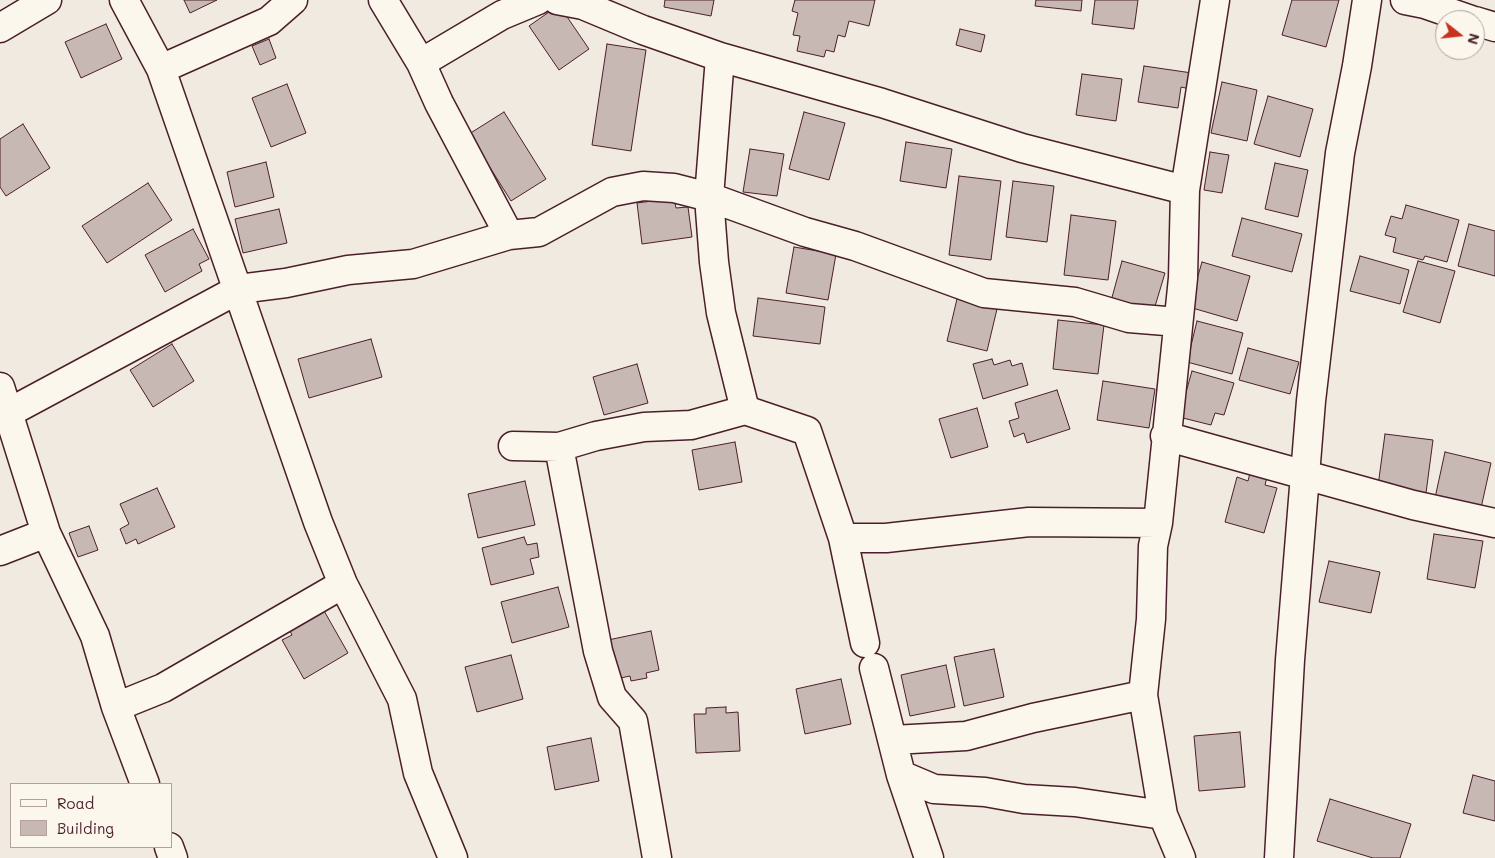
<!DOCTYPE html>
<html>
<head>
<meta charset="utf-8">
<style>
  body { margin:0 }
  #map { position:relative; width:1495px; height:858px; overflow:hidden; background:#f0eae0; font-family:Mali,sans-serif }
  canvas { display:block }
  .legend { position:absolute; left:10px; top:783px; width:162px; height:65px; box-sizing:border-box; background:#fbf7ec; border:1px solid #b4a19f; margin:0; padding:6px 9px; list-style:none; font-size:15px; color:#4a1f2b }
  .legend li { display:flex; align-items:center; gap:10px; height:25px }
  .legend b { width:25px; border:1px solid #b4a19f }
  .north { position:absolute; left:1435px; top:10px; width:50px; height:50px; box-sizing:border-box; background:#fbf7ec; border:1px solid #b4a19f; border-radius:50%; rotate:106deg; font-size:14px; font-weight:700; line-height:20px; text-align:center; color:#4a1f2b }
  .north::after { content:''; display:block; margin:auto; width:18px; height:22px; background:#c8321e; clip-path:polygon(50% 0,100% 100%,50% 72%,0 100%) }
</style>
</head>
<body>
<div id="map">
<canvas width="1495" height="858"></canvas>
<ul class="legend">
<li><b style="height:6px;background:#fbf7ec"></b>Road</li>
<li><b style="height:14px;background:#c8b8b3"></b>Building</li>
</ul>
<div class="north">N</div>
</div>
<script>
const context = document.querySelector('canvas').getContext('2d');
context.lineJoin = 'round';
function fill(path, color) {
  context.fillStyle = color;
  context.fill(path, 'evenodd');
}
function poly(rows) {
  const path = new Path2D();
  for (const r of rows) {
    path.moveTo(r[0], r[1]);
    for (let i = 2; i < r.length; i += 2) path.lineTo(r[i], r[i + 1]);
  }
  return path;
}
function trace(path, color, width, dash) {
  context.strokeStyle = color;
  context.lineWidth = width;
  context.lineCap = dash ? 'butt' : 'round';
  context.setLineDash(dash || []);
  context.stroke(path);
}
const building = poly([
  [184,0,217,0,190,13,184,0],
  [665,0,714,0,711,16,664,7,665,0],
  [795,0,875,0,869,26,849,21,845,37,838,35,834,52,826,50,824,57,797,51,800,36,793,35,798,13,792,11,795,0],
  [1036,0,1082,0,1081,11,1035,6,1036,0],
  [1095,0,1138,0,1134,29,1092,24,1095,0],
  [1292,0,1339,0,1326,47,1282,35,1292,0],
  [559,5,589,49,559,70,529,26,559,5],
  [106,24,122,59,81,78,65,42,106,24],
  [960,29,985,35,981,52,956,45,960,29],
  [269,39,276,58,260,65,252,46,269,39],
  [607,44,646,50,631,151,592,145,607,44],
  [1144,66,1192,73,1190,89,1181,87,1178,108,1138,102,1144,66],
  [1082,74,1122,79,1116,121,1076,115,1082,74],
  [1222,82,1257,90,1247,141,1211,133,1222,82],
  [287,84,306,133,271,147,252,98,287,84],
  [1268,96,1313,109,1300,157,1254,144,1268,96],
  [504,112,546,179,511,201,469,134,504,112],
  [804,112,845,123,829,180,789,169,804,112],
  [23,124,50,168,6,196,0,187,0,139,23,124],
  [906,142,952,149,946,188,900,181,906,142],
  [750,149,784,154,777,196,743,192,750,149],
  [1210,152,1229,155,1222,193,1204,190,1210,152],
  [266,162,274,197,235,207,227,172,266,162],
  [1275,163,1308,170,1298,217,1265,209,1275,163],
  [959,176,1001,181,991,260,949,255,959,176],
  [1013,181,1054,186,1047,242,1006,237,1013,181],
  [148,183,172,220,107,263,82,226,148,183],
  [674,198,676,208,688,207,692,237,642,244,637,203,674,198],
  [1406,205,1459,220,1447,262,1425,256,1423,260,1393,252,1396,238,1385,235,1391,216,1402,219,1406,205],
  [279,209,287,243,243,253,235,219,279,209],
  [1071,215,1116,221,1108,280,1064,275,1071,215],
  [1242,218,1302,234,1292,272,1232,256,1242,218],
  [1469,224,1495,231,1495,276,1458,266,1469,224],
  [193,229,209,259,199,264,202,271,165,292,145,255,193,229],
  [794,247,836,254,828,300,786,293,794,247],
  [1360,256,1409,270,1400,304,1350,291,1360,256],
  [1122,261,1165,273,1153,313,1111,301,1122,261],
  [1418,261,1455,271,1440,323,1403,312,1418,261],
  [1202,262,1250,276,1237,321,1189,307,1202,262],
  [758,298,825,307,820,344,753,336,758,298],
  [957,299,997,309,987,351,947,341,957,299],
  [1058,320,1104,325,1098,374,1053,369,1058,320],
  [1197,321,1243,333,1232,374,1187,362,1197,321],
  [371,339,382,377,309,398,298,359,371,339],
  [172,344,194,381,153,407,130,370,172,344],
  [1248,348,1299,362,1290,394,1239,380,1248,348],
  [992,359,994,365,1010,360,1012,366,1022,363,1028,385,983,399,973,364,992,359],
  [637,364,648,403,604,415,593,377,637,364],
  [1192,371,1234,383,1224,415,1215,413,1211,425,1179,417,1192,371],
  [1103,381,1155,389,1149,428,1097,420,1103,381],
  [1057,390,1070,429,1027,443,1024,433,1014,437,1009,421,1019,418,1015,403,1057,390],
  [977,408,988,447,951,458,939,419,977,408],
  [1385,434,1433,440,1426,493,1378,486,1385,434],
  [735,442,742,482,699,490,692,450,735,442],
  [1445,452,1491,463,1481,508,1435,498,1445,452],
  [1251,469,1268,473,1265,485,1277,488,1264,533,1225,522,1237,477,1248,481,1251,469],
  [525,481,535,525,478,538,468,494,525,481],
  [157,488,175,527,138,544,136,539,126,544,120,529,129,524,120,504,157,488],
  [89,526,98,550,78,557,69,533,89,526],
  [1434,534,1483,541,1475,588,1427,579,1434,534],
  [524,537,527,545,537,543,539,557,530,559,534,574,491,585,482,548,524,537],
  [1329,561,1380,572,1371,613,1319,602,1329,561],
  [558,587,569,627,512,643,501,602,558,587],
  [323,609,348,653,304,679,282,640,292,635,289,629,323,609],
  [651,631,659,670,646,673,647,678,631,681,630,676,616,679,608,640,651,631],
  [994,649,1004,697,964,706,954,657,994,649],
  [511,655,523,699,477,712,465,667,511,655],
  [946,665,955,707,910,716,901,675,946,665],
  [841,679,851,724,805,734,796,689,841,679],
  [726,707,726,713,738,712,740,751,696,753,694,714,706,714,706,708,726,707],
  [1240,732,1245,787,1199,791,1194,736,1240,732],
  [591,738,599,781,555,790,547,747,591,738],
  [1473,775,1495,781,1495,821,1463,813,1473,775],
  [1330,799,1411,824,1400,858,1373,858,1317,841,1330,799]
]);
const minor = poly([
  [124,0,161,69,318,522,343,584,402,699,418,773,453,858],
  [383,0,421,63,439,103,509,235],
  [557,0,583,5,643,30,720,57,882,103,1022,148,1185,190],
  [1405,0,1425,4,1471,20],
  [1475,21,1495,27],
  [0,28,47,0],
  [720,57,709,197,714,262,721,313,745,410,807,431,843,538,865,643],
  [421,63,502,15,538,0],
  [161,69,269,21,293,0],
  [0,387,46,533,95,636,116,707,145,784],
  [8,413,239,289,286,283,348,270,413,264,509,235,539,232,612,192,643,186,674,188,709,197,805,232,855,246,984,293,1075,302,1129,318,1178,322],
  [1165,436,1413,505,1495,523],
  [513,446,559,447,596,436,644,427,691,425,745,410],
  [559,447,598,651,612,697,633,721,657,858],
  [843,538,886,538,1029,522,1158,523],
  [0,551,46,533],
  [874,668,901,775,929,858],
  [116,707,163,688,343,584],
  [893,740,966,736,1033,718,1143,695],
  [901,775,934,789,985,792,1024,799,1075,802,1163,815],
  [169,847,173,858],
  [1181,858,1163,815,1143,695,1151,619,1153,546,1158,523,1183,278,1185,190,1215,0],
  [1279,858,1290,660,1311,401,1340,153,1357,66,1367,0]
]);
fill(building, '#c8b8b3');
trace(building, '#4a1f2b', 1);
trace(minor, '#4a1f2b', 31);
trace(minor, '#fbf7ec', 28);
</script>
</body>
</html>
